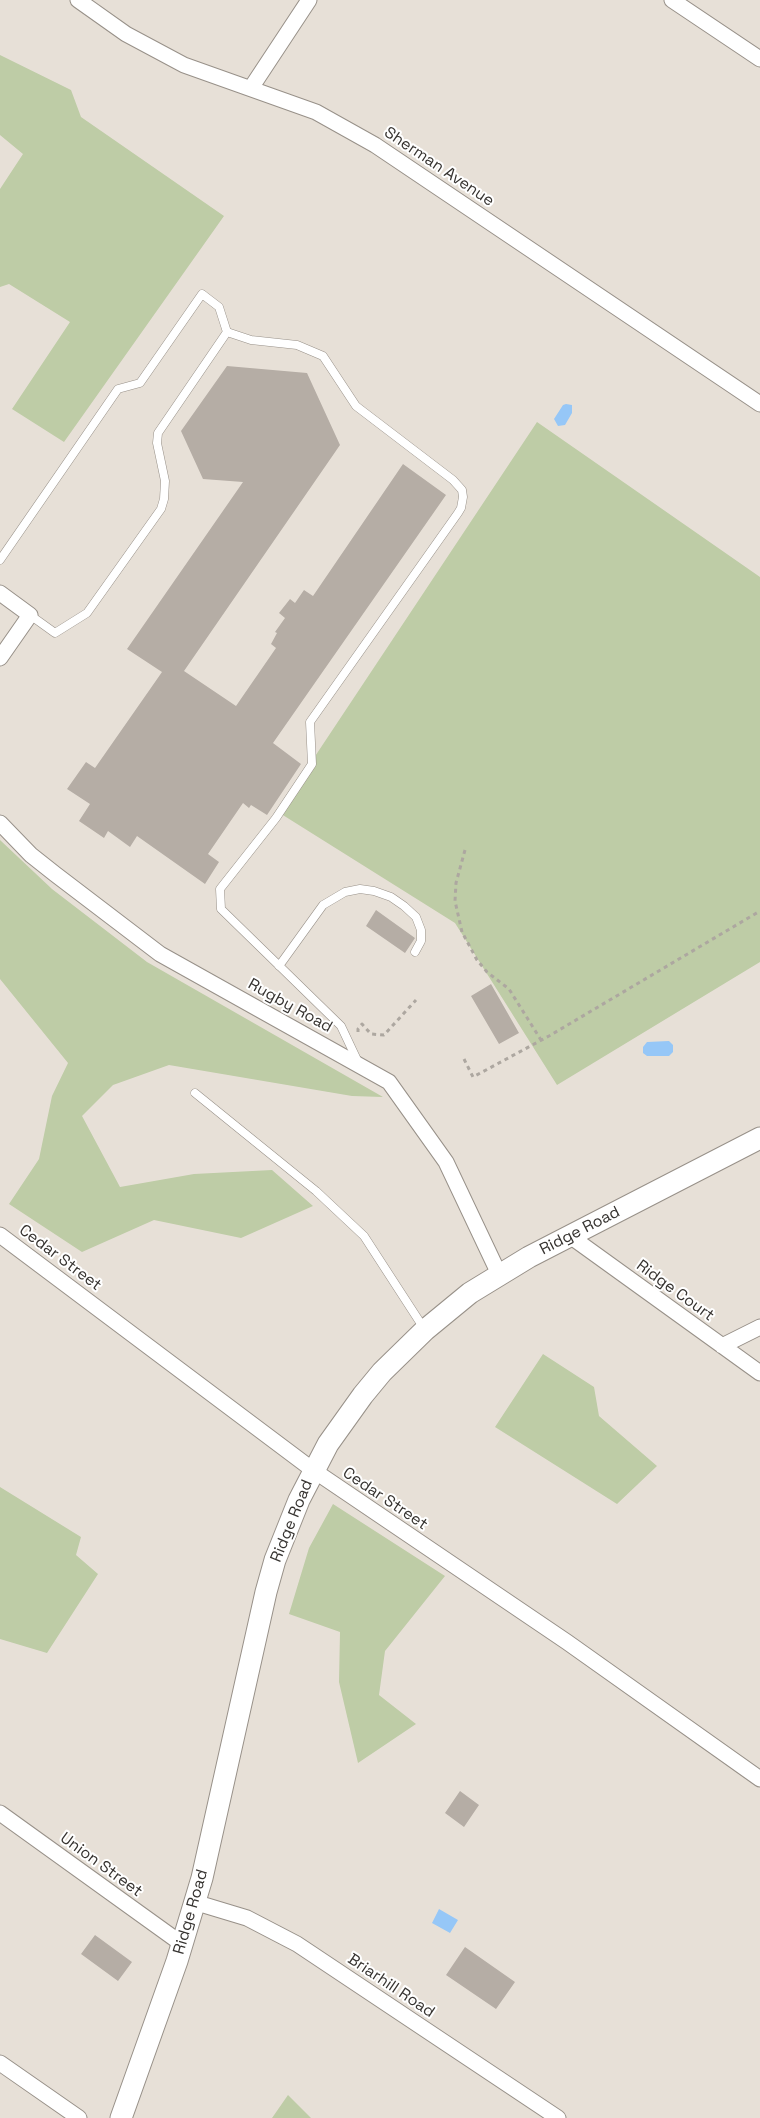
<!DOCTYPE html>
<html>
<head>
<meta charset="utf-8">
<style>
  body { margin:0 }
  canvas { display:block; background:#e7e0d7 }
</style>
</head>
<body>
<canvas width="760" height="2118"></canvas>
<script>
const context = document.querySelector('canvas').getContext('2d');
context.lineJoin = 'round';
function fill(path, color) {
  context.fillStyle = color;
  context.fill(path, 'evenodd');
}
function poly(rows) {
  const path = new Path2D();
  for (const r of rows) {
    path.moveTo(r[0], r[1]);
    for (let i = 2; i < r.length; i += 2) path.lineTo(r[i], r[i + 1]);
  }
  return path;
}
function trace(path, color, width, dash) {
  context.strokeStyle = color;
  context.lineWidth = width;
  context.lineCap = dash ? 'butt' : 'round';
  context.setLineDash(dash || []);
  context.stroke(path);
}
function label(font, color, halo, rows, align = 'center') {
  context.font = font + ' "Space Grotesk",sans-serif';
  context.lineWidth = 4;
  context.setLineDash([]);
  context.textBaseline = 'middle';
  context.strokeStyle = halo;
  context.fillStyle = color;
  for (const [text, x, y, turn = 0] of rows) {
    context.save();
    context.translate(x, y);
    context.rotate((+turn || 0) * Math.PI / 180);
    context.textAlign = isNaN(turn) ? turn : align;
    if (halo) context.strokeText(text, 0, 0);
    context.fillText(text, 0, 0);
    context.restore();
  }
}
const green = poly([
  [0,55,71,90,81,117,224,216,64,442,12,409,70,322,9,284,0,287,0,189,23,154,0,135],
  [537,422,760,577,760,962,557,1085,455,923,278,812],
  [0,840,52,889,147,962,383,1097,352,1096,169,1065,113,1085,82,1116,120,1187,194,1174,272,1170,313,1206,241,1238,154,1220,82,1252,9,1204,39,1159,52,1096,68,1063,0,979],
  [543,1354,594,1387,599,1416,657,1466,617,1504,495,1427],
  [0,1487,81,1537,76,1555,98,1574,47,1653,0,1639],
  [333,1504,445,1576,385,1651,379,1695,416,1724,358,1763,339,1682,340,1632,289,1614,309,1548],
  [288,2095,311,2118,272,2118]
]);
const water = poly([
  [566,404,572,405,572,413,565,425,558,426,554,419,563,405],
  [669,1041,673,1045,673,1052,669,1056,647,1056,643,1053,643,1047,647,1042],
  [439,1909,458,1920,450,1933,432,1923]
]);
const building = poly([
  [227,366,307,373,340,445,184,671,236,706,276,648,271,644,277,633,275,632,285,618,279,613,290,599,295,603,304,590,313,596,403,464,446,495,273,743,301,764,267,815,251,805,249,808,243,803,208,854,219,862,205,884,137,836,130,847,108,831,104,838,79,821,90,804,67,789,86,762,95,768,162,672,127,649,243,482,203,479,181,431],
  [376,910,415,938,405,953,366,926],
  [491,984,519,1033,499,1044,471,996],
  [460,1791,479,1805,464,1827,445,1813],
  [95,1935,132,1962,118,1981,81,1954],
  [465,1947,515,1982,496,2009,446,1975]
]);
const path = poly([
  [465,850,456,883,455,901,462,932,477,960,487,972,509,989,541,1040],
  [358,1032,358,1029,362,1024,371,1034,384,1035,416,1000],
  [464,1059,473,1077,549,1036,760,911]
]);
const service = poly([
  [227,332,251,340,297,345,323,356,356,406,453,480,462,490,463,497,461,508,458,513,310,722,312,764,276,818,220,889,221,909,341,1026,358,1062],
  [0,560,118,389,140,383,202,294,219,307,227,332],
  [30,615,55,633,87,613,161,509,164,499,165,481,157,443,158,433,227,332],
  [279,966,323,905,345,892,360,889,374,891,391,897,404,906,416,917,421,930,421,941,415,952],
  [195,1093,316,1191,364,1236,425,1330]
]);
const minor = poly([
  [78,0,126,34,184,65,316,112,375,145,760,404],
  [672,0,760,59],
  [251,88,309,0],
  [0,593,30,615,0,658],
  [0,823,31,855,55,874,160,954,389,1082,446,1162,499,1274],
  [0,1235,313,1470,567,1642,760,1779],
  [570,1236,760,1373],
  [722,1346,760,1327],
  [0,1813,182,1944],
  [194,1902,247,1918,297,1944,558,2118],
  [0,2063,79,2118]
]);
const secondary = poly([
  [121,2118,177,1961,202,1878,266,1592,275,1560,299,1500,328,1444,363,1395,382,1372,425,1330,470,1293,529,1257,760,1138]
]);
const streetNames = [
  ["Sherman Avenue",439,167,34],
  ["Rugby Road",290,1006,29],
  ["Ridge Road",580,1231,-27],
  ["Cedar Street",60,1258,37],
  ["Ridge Court",675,1291,36],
  ["Cedar Street",385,1499,34],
  ["Ridge Road",292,1521,-68],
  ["Union Street",101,1865,36],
  ["Ridge Road",191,1912,-74],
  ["Briarhill Road",391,1986,34]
];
fill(green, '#becca6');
fill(water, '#96c7f7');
fill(building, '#b5ada5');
trace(service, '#989189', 9);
trace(minor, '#989189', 17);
trace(secondary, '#989189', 23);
trace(path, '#ada7a0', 3, [4, 4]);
trace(service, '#fff', 8);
trace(minor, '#fff', 15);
trace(secondary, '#fff', 21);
label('16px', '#363330', '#fff', streetNames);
</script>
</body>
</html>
